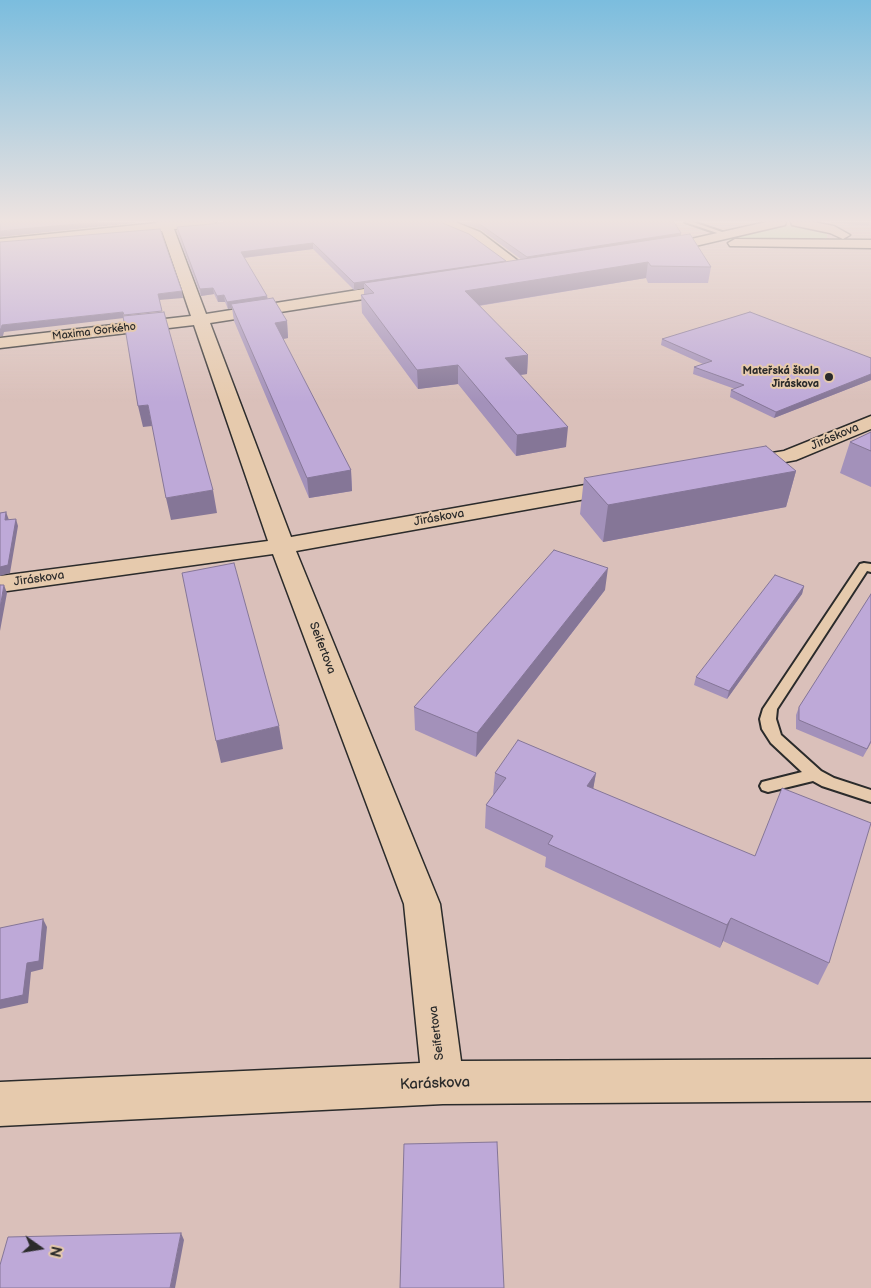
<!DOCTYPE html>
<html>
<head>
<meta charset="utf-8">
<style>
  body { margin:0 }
  #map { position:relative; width:871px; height:1288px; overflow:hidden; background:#dac0ba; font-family:"Balsamiq Sans",sans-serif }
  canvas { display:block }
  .north { position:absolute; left:15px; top:1223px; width:50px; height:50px; -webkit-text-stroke:4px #e6caad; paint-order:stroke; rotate:103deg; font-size:14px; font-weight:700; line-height:20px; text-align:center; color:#2b2b2b }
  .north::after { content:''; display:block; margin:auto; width:18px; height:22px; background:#2b2b2b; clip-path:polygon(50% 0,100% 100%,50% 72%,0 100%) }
</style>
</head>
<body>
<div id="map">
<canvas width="871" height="1288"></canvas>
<div class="north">N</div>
</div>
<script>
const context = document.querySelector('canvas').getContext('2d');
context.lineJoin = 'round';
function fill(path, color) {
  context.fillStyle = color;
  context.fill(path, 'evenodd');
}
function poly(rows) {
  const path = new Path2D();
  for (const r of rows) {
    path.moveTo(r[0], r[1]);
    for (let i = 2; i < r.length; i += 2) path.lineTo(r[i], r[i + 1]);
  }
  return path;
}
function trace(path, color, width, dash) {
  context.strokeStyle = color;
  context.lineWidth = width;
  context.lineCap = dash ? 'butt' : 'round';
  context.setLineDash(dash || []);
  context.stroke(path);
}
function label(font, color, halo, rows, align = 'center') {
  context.font = font + ' "Balsamiq Sans",sans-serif';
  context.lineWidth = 4;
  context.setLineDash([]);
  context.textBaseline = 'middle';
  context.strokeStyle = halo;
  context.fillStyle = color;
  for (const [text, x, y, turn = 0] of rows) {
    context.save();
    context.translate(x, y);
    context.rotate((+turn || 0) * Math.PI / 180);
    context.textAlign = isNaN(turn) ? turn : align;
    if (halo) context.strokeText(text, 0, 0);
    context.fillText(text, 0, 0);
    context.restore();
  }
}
const green = poly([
  [794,225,819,231,827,234,827,238,822,240,731,242,727,239,782,226]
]);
const lane = poly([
  [685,222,693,222,728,234,723,235,685,222],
  [864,563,871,564,871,572,867,571,777,709,776,719,781,735,821,771,834,778,871,790,871,802,822,786,813,781,768,792,762,790,760,786,762,782,802,772,771,743,762,729,760,719,763,709,860,564,864,563]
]);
const street = poly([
  [156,222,216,222,210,226,174,229,206,314,402,283,407,285,410,288,407,291,402,293,210,323,291,537,619,479,627,481,630,486,627,491,619,493,296,551,440,904,461,1061,871,1059,871,1101,443,1104,0,1126,0,1082,420,1063,404,904,273,554,0,592,0,576,268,541,194,325,0,348,0,338,191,316,162,231,0,247,0,239,157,223,156,222],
  [439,222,455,222,480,232,530,270,528,273,523,274,518,273,470,238,440,225,439,222],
  [766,222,786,222,785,225,691,247,659,252,652,248,659,244,691,239,766,222],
  [791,222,813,222,834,226,850,235,843,239,830,233,792,225,791,222],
  [735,239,871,240,871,248,730,246,728,243,735,239],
  [871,416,871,429,796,460,743,470,735,469,732,464,735,459,784,451,871,416]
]);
const wall = poly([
  [459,222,674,222,681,233,681,235,711,267,708,283,648,283,646,278,479,306,528,355,527,374,520,375,566,447,516,456,458,384,418,389,362,313,361,295,364,295,364,288,354,290,313,249,244,258,267,296,268,299,287,321,288,338,283,339,351,470,352,491,309,498,234,321,232,308,228,309,225,302,218,302,214,294,201,296,177,233,177,227,212,224,506,261,506,262,522,260,481,230],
  [829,222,871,222,868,226],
  [662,339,871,358,871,380,774,418,730,397,731,390,735,389,693,374,694,367,703,364,661,345],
  [871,432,871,487,840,473,850,442],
  [796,471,786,507,603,542,580,514,584,478],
  [804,586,802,594,727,699,694,685,696,677],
  [605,590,476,757,415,730,414,707],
  [871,594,871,743,863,757,796,729,796,715,799,707],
  [495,773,596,773,593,788,829,963,818,985,723,941,720,948,545,867,546,857,485,828,486,805,493,795]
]);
const shadedWall = poly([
  [98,222,134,222,135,223,0,237,0,231],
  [681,233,681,239,526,263,527,257],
  [313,243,313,249,242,258,241,252],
  [506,261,505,267,364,283,364,288,354,290,354,283],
  [648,262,646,278,464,308,465,291],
  [213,288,214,294,201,296,200,289],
  [182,291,183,298,159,300,158,294],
  [224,295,225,302,218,302,217,296],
  [267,296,268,303,231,304,232,308,228,309,227,302],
  [123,312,124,318,4,332,3,336,0,336,0,329,2,325],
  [287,321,288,338,277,340,275,323],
  [528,355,527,374,504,377,505,358],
  [458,365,458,384,418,389,417,370],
  [871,374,871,380,774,418,776,412],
  [148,405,152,426,143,427,138,406],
  [568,427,566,447,516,456,517,435],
  [351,470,352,491,309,498,307,478],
  [796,471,786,507,603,542,608,505],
  [213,490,217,513,171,520,166,498],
  [6,512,9,520,5,520],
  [16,519,18,526,10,573,0,576,0,567],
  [608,568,605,590,476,757,477,733],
  [4,585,7,593,0,631,0,608],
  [804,586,802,594,727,699,729,691],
  [279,726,283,749,221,763,216,741],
  [596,773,592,796,587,786],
  [731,918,723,941,720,948,727,925],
  [43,919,47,927,43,969,31,972,28,1003,0,1009,0,1000,27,963],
  [181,1233,184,1240,175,1288,170,1288]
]);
const building = poly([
  [0,222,98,222,0,231,0,222],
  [226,222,440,222,469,234,506,261,354,283,313,243,241,252,267,296,227,302,224,295,217,296,213,288,200,289,177,227,212,224,226,222],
  [473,222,674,222,681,233,527,257,481,225,473,222],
  [160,229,182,291,158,294,162,311,124,315,123,312,2,325,1,329,0,329,0,242,160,229],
  [690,234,711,267,651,266,648,262,465,291,528,355,505,358,568,427,517,435,458,365,417,370,361,295,374,293,364,283,690,234],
  [273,298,287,321,275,323,351,470,307,478,231,304,273,298],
  [164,312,213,490,166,498,148,405,138,406,123,316,164,312],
  [750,312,871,358,871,374,776,412,731,390,744,385,694,367,712,361,662,339,750,312],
  [871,432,871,451,850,442,871,432],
  [766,446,796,471,608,505,584,478,766,446],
  [6,512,5,520,16,519,8,565,0,567,0,513,6,512],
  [554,550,608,568,477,733,414,707,554,550],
  [234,563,279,726,216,741,182,573,234,563],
  [775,575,804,586,729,691,696,677,775,575],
  [0,585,4,585,0,608,0,585],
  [871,594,871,741,867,749,799,720,799,707,871,594],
  [518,740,596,773,587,786,755,856,782,788,871,823,829,963,731,918,727,925,548,844,553,836,486,805,506,778,495,773,518,740],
  [43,919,39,961,27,963,23,995,0,1000,0,928,43,919],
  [497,1142,504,1288,400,1288,404,1144,497,1142],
  [181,1233,170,1288,0,1288,0,1265,8,1237,181,1233]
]);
const markers = [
  [829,377,5,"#2b2b2b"]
];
const farStreetnames = [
  ["Maxima Gorkého",94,332,-7]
];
const farPoinames = [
  ["Mateřská škola",819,371],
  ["Jiráskova",819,384]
];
const streetNames = [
  ["Jiráskova",835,437,-23],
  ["Jiráskova",439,518,-10],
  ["Jiráskova",39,579,-8],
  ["Seifertova",322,648,69],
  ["Seifertova",437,1033,-97]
];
const nearStreetnames = [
  ["Karáskova",435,1084,-2]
];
fill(green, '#b6e5a5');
trace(lane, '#2b2b2b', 4);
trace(street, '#2b2b2b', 3);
fill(lane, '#e6caad');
fill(street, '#e6caad');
fill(wall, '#a391ba');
fill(shadedWall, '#857697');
fill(building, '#bea9d8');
trace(building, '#857697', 1);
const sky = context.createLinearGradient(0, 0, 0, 402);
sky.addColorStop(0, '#7bbdde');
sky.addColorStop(0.55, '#eee3e0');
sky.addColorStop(1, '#eee3e000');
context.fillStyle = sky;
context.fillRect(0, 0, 871, 402);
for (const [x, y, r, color] of markers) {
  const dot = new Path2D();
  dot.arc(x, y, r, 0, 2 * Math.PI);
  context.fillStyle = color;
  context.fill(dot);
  trace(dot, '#e6caad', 2);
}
label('11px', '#2b2b2b', '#e6caad', farStreetnames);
label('bold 11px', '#2b2b2b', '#e6caad', farPoinames, 'right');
label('12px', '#2b2b2b', '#e6caad', streetNames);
label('15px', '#2b2b2b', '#e6caad', nearStreetnames);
</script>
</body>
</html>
